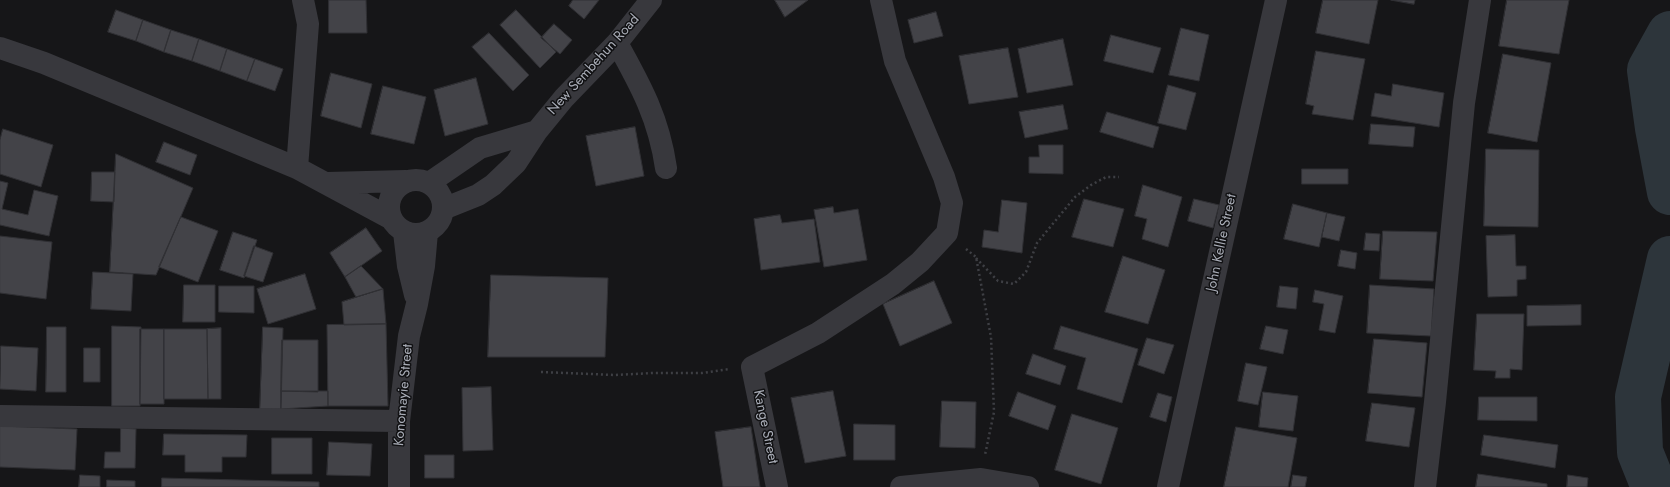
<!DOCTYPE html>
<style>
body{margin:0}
canvas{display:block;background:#161618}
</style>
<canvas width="1670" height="487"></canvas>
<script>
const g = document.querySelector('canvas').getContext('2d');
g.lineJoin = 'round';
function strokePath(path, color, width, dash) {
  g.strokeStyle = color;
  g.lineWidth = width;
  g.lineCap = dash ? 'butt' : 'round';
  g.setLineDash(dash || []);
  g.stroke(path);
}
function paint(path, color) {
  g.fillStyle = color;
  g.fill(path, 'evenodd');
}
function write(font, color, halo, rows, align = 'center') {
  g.font = font + ' Jost,sans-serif';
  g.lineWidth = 3;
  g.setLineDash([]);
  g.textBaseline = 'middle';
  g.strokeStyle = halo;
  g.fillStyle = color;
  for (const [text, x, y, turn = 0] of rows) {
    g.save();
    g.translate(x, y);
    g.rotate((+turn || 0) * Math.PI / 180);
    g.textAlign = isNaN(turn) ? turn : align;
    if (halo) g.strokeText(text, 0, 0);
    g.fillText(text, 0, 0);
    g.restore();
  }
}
const river = new Path2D(`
 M1670,34L1650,70L1658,128L1670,192
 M1654,487L1640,452L1638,397L1670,259`);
const building = new Path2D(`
 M329,0H366L367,33H329Z
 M573,0H599L584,19L569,6Z
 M775,0H808L785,17Z
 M1323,0H1378L1369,44L1316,33Z
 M1391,0H1415L1414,4Z
 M1507,0H1569L1559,54L1499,46Z
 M116,10L143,20L136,41L108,32Z
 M516,10L556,52L540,68L500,25Z
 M936,12L943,36L914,43L908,20Z
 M143,20L171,30L164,52L136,41Z
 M554,24L572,40L560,54L541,38Z
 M1181,28L1209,35L1199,81L1169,75Z
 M171,30L199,39L192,61L164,52Z
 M489,33L529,75L513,91L472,47Z
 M1111,35L1161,48L1153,73L1104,61Z
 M199,39L227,49L220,71L192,61Z
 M1063,39L1073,85L1027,93L1018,49Z
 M1008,48L1018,97L969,104L959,56Z
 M227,49L255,59L247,81L220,71Z
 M1316,51L1365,59L1353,120L1312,114L1314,106L1306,104Z
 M1503,54L1551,63L1537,142L1488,133Z
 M255,59L283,69L275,91L247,81Z
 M331,73L372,84L361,128L321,116Z
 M476,78L488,124L445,136L434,90Z
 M1393,84L1444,93L1439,127L1371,116L1375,93L1391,96Z
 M1168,85L1196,93L1186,130L1158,123Z
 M383,86L426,97L414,144L371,134Z
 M1063,105L1068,129L1025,138L1019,112Z
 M1107,112L1159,127L1153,148L1100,132Z
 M1371,124L1415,127L1413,147L1369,144Z
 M635,127L644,176L596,186L586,136Z
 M3,129L53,145L41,187L0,174V140Z
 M164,142L197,155L190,175L156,162Z
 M1039,145H1063V174L1029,173V157H1039Z
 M1486,149L1539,150L1538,227L1484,226Z
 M116,154L193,188L156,275L110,272Z
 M1302,169H1348V184H1302Z
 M92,172H115L114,202L91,201Z
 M0,181L8,183L2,209L28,215L34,190L58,196L49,236L0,225Z
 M1143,185L1182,197L1168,247L1142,239L1147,219L1135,216Z
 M1084,199L1124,209L1113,247L1072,237Z
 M1194,199L1219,205L1213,228L1188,221Z
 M1002,200L1027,203L1022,253L982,247L984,230L998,232Z
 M1293,204L1327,213L1319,247L1284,239Z
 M833,207L834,213L858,209L867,260L824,267L814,210Z
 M1327,213L1345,217L1339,241L1322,237Z
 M780,215L782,223L814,219L820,262L761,270L754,219Z
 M181,217L218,231L198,282L159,267Z
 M366,228L382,251L345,277L330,253Z
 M1383,231L1437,232L1433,281L1380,279Z
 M233,232L257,240L244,278L220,270Z
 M1366,233L1380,234L1379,251L1364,250Z
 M1515,235L1516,266H1526V279L1517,280V296L1488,297L1486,236Z
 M0,236L52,242L46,299L0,293Z
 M254,246L273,253L263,282L244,276Z
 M1341,250L1357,253L1355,269L1338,266Z
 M1123,256L1165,270L1148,324L1105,312Z
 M361,266L383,289L356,297L345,277Z
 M93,272L133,274L131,311L91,309Z
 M305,274L316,309L268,324L257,289Z
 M491,275L608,278L605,357H488Z
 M934,281L952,323L900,346L883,304Z
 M184,285H215V322H183Z
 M1370,285L1434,289L1431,336L1367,333Z
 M219,286H254V313L219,312Z
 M1280,286L1298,288L1296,309L1277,307Z
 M383,289L386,324L344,325L342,302Z
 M1315,290L1343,296L1335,333L1319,330L1324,304L1313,302Z
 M1581,305V325L1527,326V306Z
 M1477,314H1524L1522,370L1510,369V378H1495L1496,371L1474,370Z
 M386,324L388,406H328L327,325Z
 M112,326L141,327L140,406H112Z
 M1061,326L1138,349L1122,403L1077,389L1086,358L1054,349Z
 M1266,326L1288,330L1283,354L1260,349Z
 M47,327H66V392H46Z
 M263,327L283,328L281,409H260Z
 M221,328V399H208L207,329Z
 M140,329H164V404H140Z
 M164,329H207L208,399H164Z
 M1147,338L1174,345L1164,374L1138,365Z
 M1374,339L1427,343L1422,397L1368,393Z
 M282,340H318V392L281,391Z
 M1,346L38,348L36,391L0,389Z
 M84,348H100V382H84Z
 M1033,354L1066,366L1060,385L1026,374Z
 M1246,363L1267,367L1258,405L1238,401Z
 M491,387L493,450L463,451L462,388Z
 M281,391H328V406L281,409Z
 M833,391L846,456L805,463L791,398Z
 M1018,392L1056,406L1048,430L1009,416Z
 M1263,392L1298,396L1293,431L1259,427Z
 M1158,393L1172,397L1166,422L1150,417Z
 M1479,397H1537V421L1478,420Z
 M942,401L976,402L975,448L940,447Z
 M1372,403L1415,408L1409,447L1366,441Z
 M1072,414L1118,428L1101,484L1055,470Z
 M854,424L895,425V460H854Z
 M0,426L77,429L75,470L0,467Z
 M751,427L760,487H723L715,432Z
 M1236,427L1297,438L1288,487H1224Z
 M121,428L136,429L135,468H104L105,452H120Z
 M164,434L247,435L246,457H222V472H185V455H163Z
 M1484,435L1558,445L1555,468L1481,455Z
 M272,438H312V474H272Z
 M329,442L372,444L370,476L327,475Z
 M425,455H454V478H425Z
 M1478,474L1547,484V487H1476Z
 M80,475L100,476V487H79Z
 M1293,475L1307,477L1305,487H1291Z
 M1568,475L1588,478L1587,487H1567Z
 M162,478L319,482V487H162Z
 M107,480L135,481V487H107Z`);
const path = new Path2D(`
 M966,249L976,257L991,337L994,412L985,455
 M976,258L998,281L1014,284L1026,272L1037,243L1075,197L1091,185L1106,177H1119
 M541,372L615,375L653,373H702L730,369`);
const minor = new Path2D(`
 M617,43C641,86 659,119 666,168
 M0,48L44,63L297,168L390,218
 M297,168L308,24L303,0
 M389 207a27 27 0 1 1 54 0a27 27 0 1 1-54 0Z
 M328,183L406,181
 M429,183L480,148L537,131
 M443,209L478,195L493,185L516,163L537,131L564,98L617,43L651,0
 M404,232L408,266L415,295
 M0,416L399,421
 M399,487V421L409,336L417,304L424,266L427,232
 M777,487L752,367L818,333L893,284L920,262L947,233L952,203L944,177L895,61L881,0
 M901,487L981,479L1028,487
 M1168,487L1276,0
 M1425,487L1435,402L1464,103L1480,0`);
const streetNames = [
 ["New Sembehun Road",594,65,-48],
 ["John Kellie Street",1222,243,-78],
 ["Konomayie Street",404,395,-85],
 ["Kange Street",765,427,78]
];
strokePath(river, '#2d353b', 46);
paint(building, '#434348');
strokePath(building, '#303034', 1);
strokePath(path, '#3e3f44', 2.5, [2, 3]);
strokePath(minor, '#38383d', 22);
write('14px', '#a9adb7', '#111113', streetNames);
</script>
